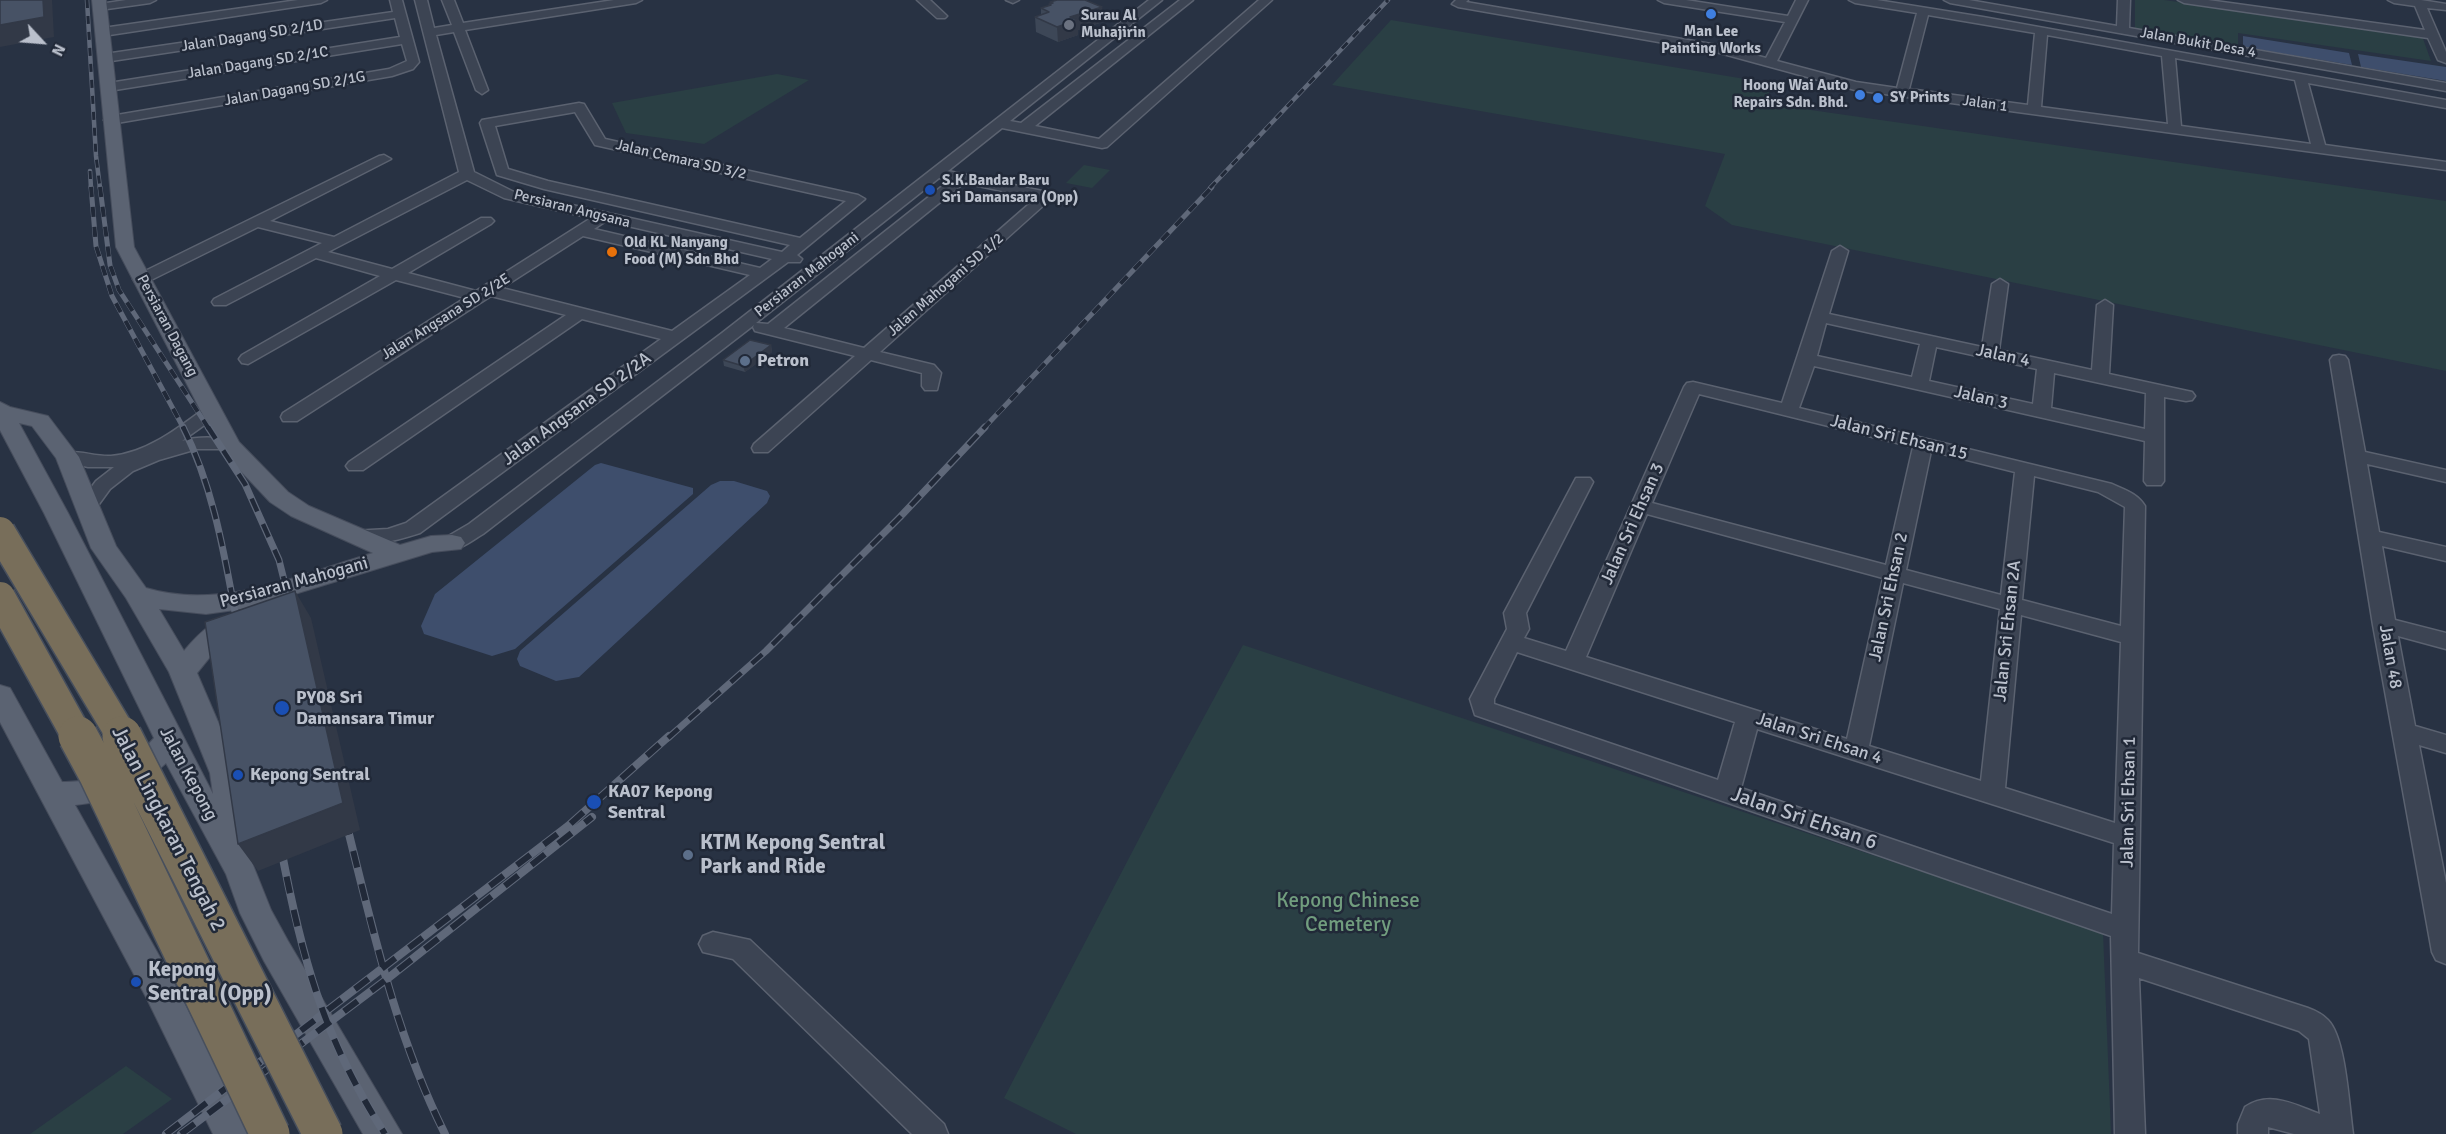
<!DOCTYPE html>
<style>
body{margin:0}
#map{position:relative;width:2446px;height:1134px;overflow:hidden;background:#283243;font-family:Signika,sans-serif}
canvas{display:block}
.north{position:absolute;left:12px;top:12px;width:60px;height:60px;-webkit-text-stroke:4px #212938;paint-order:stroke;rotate:116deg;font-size:16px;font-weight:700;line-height:24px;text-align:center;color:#bac0cc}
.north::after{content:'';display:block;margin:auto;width:21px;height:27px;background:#bac0cc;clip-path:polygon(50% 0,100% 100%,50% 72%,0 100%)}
</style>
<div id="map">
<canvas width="2446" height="1134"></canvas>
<div class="north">N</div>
</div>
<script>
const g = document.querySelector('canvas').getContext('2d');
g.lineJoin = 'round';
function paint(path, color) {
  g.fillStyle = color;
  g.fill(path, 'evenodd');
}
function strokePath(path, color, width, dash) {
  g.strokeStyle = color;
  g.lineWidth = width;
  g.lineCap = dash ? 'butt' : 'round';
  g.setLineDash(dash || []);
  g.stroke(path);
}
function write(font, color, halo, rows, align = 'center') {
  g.font = font + ' Signika,sans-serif';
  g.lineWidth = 5;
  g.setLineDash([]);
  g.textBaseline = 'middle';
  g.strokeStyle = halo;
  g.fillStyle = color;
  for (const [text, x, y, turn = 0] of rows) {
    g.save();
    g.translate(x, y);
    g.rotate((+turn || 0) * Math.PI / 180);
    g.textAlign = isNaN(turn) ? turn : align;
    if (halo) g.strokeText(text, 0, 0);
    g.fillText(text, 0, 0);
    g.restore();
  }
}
const green = new Path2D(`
 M2135,0H2164L2422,36L2431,61L2238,33V48L2135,30Z
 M1391,20L1775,84L1762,103L2446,201V371L1732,225L1705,206L1725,154L1332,85Z
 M777,74L809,80L704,144L626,133L612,103Z
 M1084,165L1110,170L1092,188L1066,183Z
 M1243,645L2103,932L2111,1134H1076L1004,1098L1166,787Z
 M126,1066L172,1099L123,1134H30Z`);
const water = new Path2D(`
 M2243,36L2349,53L2352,65L2243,47Z
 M2358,54L2446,67V81L2361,67Z
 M601,463L693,488V494L515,649L492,656L424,634L421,626L435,594L595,465Z
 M720,481H734L767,491L770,496L767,503L579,677L556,681L520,666L517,659L520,651L711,485Z`);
const minor = new Path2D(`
 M126,0H156L150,3L100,10L94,7L100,4Z
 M298,0H327L321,3L103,36L97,32L103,28Z
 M390,0H402L419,62L413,69L392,76L111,124L104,120L111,116L389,69L407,61L402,44L109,91L103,87L109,83L400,37L395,18L105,62L99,58L105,54L393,12Z
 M415,0H427L434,28L452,25L442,0H454L463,23L614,0H642L636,3L465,30L488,90L482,94L476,90L454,32L436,35L474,172L514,192L782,252L790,245L544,189L497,175L480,123L482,120L579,103L584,104L605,139L858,195L865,199L797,255L802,259L800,262H788L420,533C398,540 376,547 353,541L350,536L353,531L388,529L406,523L661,339L582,319L363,470H349L346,466L349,462L566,315L491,296L297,421H283L281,417L283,413L465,298L396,280L248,364L242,363L239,359L242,355L380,276L316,258L226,305H214L212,302L214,299L322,243L258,227L147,282H135L133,279L135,276L379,156L384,155L391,159L270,221L334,237L459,172ZM575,112L595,145L846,201L800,238L548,181L508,169L495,126ZM467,180L504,198L591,218L476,291L408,273L491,224L494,221L491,218H481L392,269L328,252ZM606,221L772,259L760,268L594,229ZM583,236L750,275L672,331L502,288Z
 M917,0H930L947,16L945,18H937Z
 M1006,0H1019L1013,3Z
 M1149,0H1162L1010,121L1021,123L1180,0H1193L1035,126L1099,139L1259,0H1272L1107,147L1102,148L1002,128L948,171L1047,192L1054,196L880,352L934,365L941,373L937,390H925L922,386V373L871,360L768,452H754L752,448L754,444L855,356L755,331L753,327L754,325L483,534C471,541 459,552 445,548L442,543L445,538L469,524L722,333ZM939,178L950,180L768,324L756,323ZM964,183L1036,198L864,348L784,328Z
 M1456,0H1468L1466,2L1717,45L1766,58L1785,22L1664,3L1658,0H1686L1788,16L1796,0H1808L1777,61L1856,82L1897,88L1917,13L1855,3L1849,0H1877L1983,17L2446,100V108L2308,83L2325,145L2446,162V170L1855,90L1716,52L1458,7L1452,4ZM1928,15L2035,33L2028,105L1909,89ZM2047,35L2162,56L2168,124L2041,107ZM2175,58L2295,80L2311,144L2181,126Z
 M1944,0H1969L2117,26L2118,0H2130L2129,28L2446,83V91L1950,3Z
 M2178,0H2208L2425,30L2415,6L2394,3L2388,0H2421L2446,4V10L2427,8L2446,52V63L2438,60L2428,38L2184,3Z
 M1840,246L1848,251L1829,314L1982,347L1992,284L2000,279L2008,284L1999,350L2092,370L2097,305L2105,300L2113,305L2109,374L2192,392L2195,396L2192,400L2186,401L2164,397V481L2161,485H2147L2144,481L2145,441L1814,366L1799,408L2112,484C2125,490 2137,493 2145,506L2138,953L2308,1008C2316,1011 2322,1014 2328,1020C2346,1038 2349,1107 2353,1134H2294L2268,1127V1134H2238V1124L2245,1107C2270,1090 2295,1105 2320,1114L2309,1039L2299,1031L2139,978L2145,1134H2115L2111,936L1475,715L1470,699L1507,629L1504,613L1576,478H1590L1593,482L1526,613L1529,629L1524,638L1566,651L1684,387L1687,383L1693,382L1782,403L1832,251ZM1826,323L1920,344L1912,377L1817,356ZM1936,347L2037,369L2033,404L1929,381ZM2054,373L2146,393L2145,429L2051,408ZM1699,394L1913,447L1886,565L1652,503ZM1931,451L2015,472L2001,595L1906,570ZM2034,476L2098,492L2125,507L2121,626L2022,600ZM1647,514L1883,578L1847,739L1586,657ZM1903,583L2000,609L1981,781L1869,746ZM2021,615L2121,642L2115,823L2005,788ZM1517,652L1735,722L1718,780L1494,704V699ZM1757,729L2114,843L2112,914L1741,788Z
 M2339,355L2345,356L2348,360L2365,452L2446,470V482L2367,464L2379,532L2446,547V561L2382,546L2395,620L2446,633V649L2398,636L2415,726L2446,735V753L2419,745L2446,883V964L2436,960L2432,952L2373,625L2330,360L2333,356Z
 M211,406L217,408L220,412L217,416L182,441C199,436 218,437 236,441L238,445L236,449H197L159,460L133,471L110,489L94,511L87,513L80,511L77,507L96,481L114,467H88L60,461L57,457L60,453C76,449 94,457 111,456C146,453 177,429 205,408Z
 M713,932L750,940L944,1124L948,1134H912L733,959L703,952L699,944L703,936Z`);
const major = new Path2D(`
 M92,0H106L134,247L239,442L288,492L309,506L400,545L431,536L452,535L461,537L465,543L461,549L432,552L249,608L206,614L159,609L184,651C198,634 221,610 245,617L249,623L245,629L218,647L197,673L240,773L254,854L251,860L271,910L288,941L402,1134H363L264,961L240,913L226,874L166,763C141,787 110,802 75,805L171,977L251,1134H213L147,999L0,722V685L10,688L62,782C99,783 131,766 154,738L44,513L0,430V402L10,407L48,416L79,457L116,546L146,588C222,611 301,574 373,553L291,516L270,502L221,450L116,247ZM19,423L32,426L56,458L91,548L126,598L169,672L210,773L213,794L68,513Z`);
const railFar3 = new Path2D(`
 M87,0L96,156L100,188
 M90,171L91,188
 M1210,188L1388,0`);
const railFar2 = new Path2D(`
 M91,187L96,246L112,296L184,429
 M100,187L110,265L119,290L209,429
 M983,429L1212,187`);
const railFar1 = new Path2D(`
 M183,427C215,491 225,559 238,628
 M208,427L245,484L279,560L291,608
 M668,738L766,651L900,517L985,427`);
const rail = new Path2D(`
 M345,818C372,926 395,1034 445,1134
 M280,843C301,955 322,1036 385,1134
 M166,1134L568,826L669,736
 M181,1134L387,979L592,817`);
const highwayBridgeFar1 = new Path2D(`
 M0,532L123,738
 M0,597L78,738`);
const highwayBridge = new Path2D(`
 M78,736L99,775L270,1134
 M122,736L323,1134`);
const wall = new Path2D(`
 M1050,2L1102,7L1103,22L1078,30V35L1058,42L1036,32L1035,17L1041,15V8L1049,6V4H1050Z
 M771,345L772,352L745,372L724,366L723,360Z`);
const shadedWall = new Path2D(`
 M43,0H52L54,37L0,47V25Z
 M1102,7L1103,22L1078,30V35L1058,42L1057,27L1070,17Z
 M771,345L772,352L745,372L743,366Z
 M295,591L311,618L360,830L258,871L238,844Z`);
const building = new Path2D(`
 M0,0H43L44,17L0,25Z
 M1057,0H1085L1102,7L1070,17L1077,20L1057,27L1035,17L1049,12L1041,8L1051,5L1049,4L1053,3L1050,2Z
 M750,340L771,345L743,366L723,360Z
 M295,591L343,803L238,844L205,622Z`);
const markers = [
 [1711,14,6,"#3f7fe0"],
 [1069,25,6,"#6b7280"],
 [1860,95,6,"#3f7fe0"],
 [1878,98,6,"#3f7fe0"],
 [930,190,6,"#1a4fb4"],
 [612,252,6,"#e8710a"],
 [745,361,6,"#5c6f8a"],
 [282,708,8,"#1a4fb4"],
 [238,775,6,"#1a4fb4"],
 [594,802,8,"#1a4fb4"],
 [688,855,6,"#5c6f8a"],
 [136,982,6,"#1a4fb4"]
];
const farPoinames = [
 ["Surau Al",1081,16],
 ["Muhajirin",1081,33],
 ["Man Lee",1711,32,"center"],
 ["Painting Works",1711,49,"center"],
 ["Hoong Wai Auto",1848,86,"right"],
 ["Repairs Sdn. Bhd.",1848,103,"right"],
 ["SY Prints",1890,98],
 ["S.K.Bandar Baru",942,181],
 ["Sri Damansara (Opp)",942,198],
 ["Old KL Nanyang",624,243],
 ["Food (M) Sdn Bhd",624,260]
];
const farStreetnames = [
 ["Jalan Dagang SD 2/1D",252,36,-9],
 ["Jalan Bukit Desa 4",2198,43,10],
 ["Jalan Dagang SD 2/1C",258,63,-9],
 ["Jalan Dagang SD 2/1G",295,89,-10],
 ["Jalan 1",1985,104,8],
 ["Jalan Cemara SD 3/2",681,160,13],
 ["Persiaran Angsana",572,209,14],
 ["Persiaran Mahogani",807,275,-38],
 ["Jalan Mahogani SD 1/2",946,285,-41],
 ["Jalan Angsana SD 2/2E",446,317,-32],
 ["Persiaran Dagang",167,326,62]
];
const streetNames = [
 ["Jalan 4",2003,356,12],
 ["Jalan 3",1981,398,13],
 ["Jalan Angsana SD 2/2A",577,409,-36],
 ["Jalan Sri Ehsan 15",1899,438,14],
 ["Jalan Sri Ehsan 3",1633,524,-66],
 ["Persiaran Mahogani",294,583,-15],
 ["Jalan Sri Ehsan 2",1889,597,-78],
 ["Jalan Sri Ehsan 2A",2008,631,-84],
 ["Jalan 48",2390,657,80],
 ["Jalan Sri Ehsan 4",1819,739,18],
 ["Jalan Kepong",188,774,62],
 ["Jalan Sri Ehsan 1",2129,802,-89]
];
const poiNames = [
 ["Petron",757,361],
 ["PY08 Sri",296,698],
 ["Damansara Timur",296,719],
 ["Kepong Sentral",250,775],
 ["KA07 Kepong",608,792],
 ["Sentral",608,813]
];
const nearStreetnames = [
 ["Jalan Sri Ehsan 6",1804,819,19],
 ["Jalan Lingkaran Tengah 2",168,829,63]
];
const nearPoinames = [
 ["KTM Kepong Sentral",700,843],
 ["Park and Ride",700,867],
 ["Kepong",148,970],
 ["Sentral (Opp)",148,994]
];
const nearParknames = [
 ["Kepong Chinese",1348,901],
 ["Cemetery",1348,925]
];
paint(green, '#2a3f44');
paint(water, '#3e4e6c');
strokePath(minor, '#5b6270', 3);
strokePath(major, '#464d5c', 2);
paint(minor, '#3c4453');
paint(major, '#5b6372');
strokePath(railFar3, '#5f6879', 4.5);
strokePath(railFar2, '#5f6879', 5);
strokePath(railFar1, '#5f6879', 7);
strokePath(rail, '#5f6879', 8);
strokePath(railFar3, '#212938', 3, [8]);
strokePath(railFar2, '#212938', 4, [10]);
strokePath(railFar1, '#212938', 4.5, [14]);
strokePath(rail, '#212938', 6, [17]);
strokePath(highwayBridgeFar1, '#474f5d', 33, []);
strokePath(highwayBridge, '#474f5d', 42, []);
strokePath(highwayBridgeFar1, '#786e5a', 30);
strokePath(highwayBridge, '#786e5a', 39);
paint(wall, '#3d4757');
paint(shadedWall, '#323947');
paint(building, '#475265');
strokePath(building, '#323947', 1.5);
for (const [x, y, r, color] of markers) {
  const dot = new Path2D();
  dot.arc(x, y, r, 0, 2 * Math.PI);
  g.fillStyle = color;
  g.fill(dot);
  strokePath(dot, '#212938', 2);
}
write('bold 15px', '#bac0cc', '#212938', farPoinames, 'left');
write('15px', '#bac0cc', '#212938', farStreetnames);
write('18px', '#bac0cc', '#212938', streetNames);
write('bold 18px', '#bac0cc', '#212938', poiNames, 'left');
write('21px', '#bac0cc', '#212938', nearStreetnames);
write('bold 21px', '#bac0cc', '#212938', nearPoinames, 'left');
write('21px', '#719d7e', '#212938', nearParknames);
</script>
